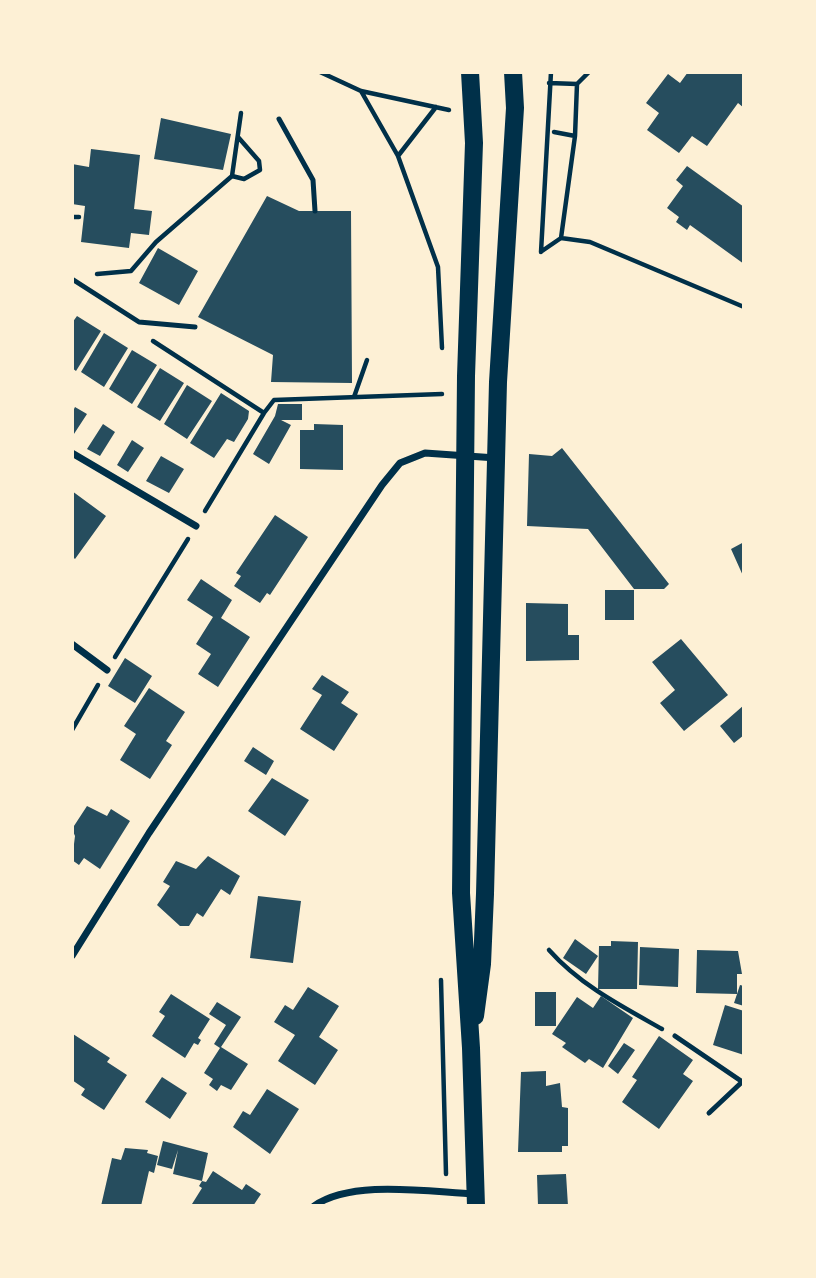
<!DOCTYPE html>
<style>
body{margin:0}
#map{position:relative;width:816px;height:1278px;overflow:hidden;background:#fdf0d5;font-family:"Source Serif 4",serif}
canvas{display:block}
.frame{position:absolute;inset:0;border:74px solid #fdf0d5;pointer-events:none}
</style>
<div id="map">
<canvas width="816" height="1278"></canvas>
<div class="frame"></div>
</div>
<script>
const g = document.querySelector('canvas').getContext('2d');
g.lineJoin = 'round';
function paint(path, color) {
  g.fillStyle = color;
  g.fill(path, 'evenodd');
}
function strokePath(path, color, width, dash) {
  g.strokeStyle = color;
  g.lineWidth = width;
  g.lineCap = dash ? 'butt' : 'round';
  g.setLineDash(dash || []);
  g.stroke(path);
}
const building = new Path2D(`
 M688,72H744V108L738,103L707,146L692,136L679,153L647,130L659,113L646,103L668,74L680,83Z
 M161,118L231,134L223,170L154,159Z
 M91,149L140,155L134,209L152,211L149,235L131,233L129,248L81,242L85,206L72,204V164L89,167Z
 M687,166L744,207V264L690,225L687,230L676,222L679,217L667,208L683,186L676,180Z
 M267,196L299,211H351L352,383L271,382L273,355L198,317Z
 M158,248L198,271L179,305L139,283Z
 M77,316L101,331L76,371L72,368V323Z
 M104,333L128,348L104,387L81,372Z
 M132,350L157,365L132,404L109,389Z
 M160,368L184,383L160,421L137,407Z
 M187,385L212,401L187,439L164,424Z
 M221,393L249,411L248,419L234,442L227,439L214,458L190,443Z
 M278,404H302V420H281L291,425L269,464L253,454L275,416Z
 M75,407L87,414L72,437V413Z
 M103,424L115,432L100,456L87,449Z
 M314,424L343,425V470L300,469V430H314Z
 M132,440L144,448L128,472L117,465Z
 M562,448L669,584L664,589H634L588,529L527,526L529,454L552,456Z
 M161,456L184,469L169,493L146,481Z
 M72,491L106,516L75,559L72,556Z
 M275,515L308,537L270,595L267,593L260,603L234,586L241,576L236,573Z
 M744,542V578L731,549Z
 M201,579L232,600L221,618L250,637L218,687L198,674L211,654L196,644L213,617L187,600Z
 M605,590H634V620H605Z
 M526,603L568,604V635H579V660L526,661Z
 M681,639L728,695L684,731L660,703L675,690L652,662Z
 M125,658L152,676L135,703L108,686Z
 M322,675L349,692L341,703L358,714L334,751L300,729L322,695L312,689Z
 M149,688L185,712L166,741L172,745L150,779L120,760L136,734L124,726Z
 M744,705V735L734,743L720,726Z
 M253,747L274,761L266,775L244,761Z
 M272,778L309,800L285,836L248,811Z
 M87,806L107,816L111,809L130,821L100,869L84,858L79,865L72,860L75,836L72,829Z
 M208,856L240,876L230,895L221,889L203,917L197,913L189,926H180L157,905L170,886L163,882L176,861L196,869Z
 M258,896L301,901L293,963L250,958Z
 M575,939L598,956L586,974L563,958Z
 M611,941L638,942L637,989H598L599,946H611Z
 M640,947L679,949L678,987L639,985Z
 M697,950L738,951L742,974H737V994L696,993Z
 M740,985L744,986V1006L734,1003Z
 M308,987L339,1006L319,1037L338,1050L315,1085L278,1061L295,1035L274,1022L285,1005L293,1010Z
 M535,992H556V1026H535Z
 M171,994L210,1019L198,1038L201,1040L198,1045L194,1043L185,1058L152,1036L165,1016L159,1012Z
 M601,996L633,1018L603,1068L589,1059L585,1063L562,1047L566,1043L552,1034L577,997L593,1008Z
 M217,1002L241,1017L221,1047L248,1064L231,1090L221,1085L217,1091L209,1085L213,1079L204,1073L220,1048L214,1044L226,1025L209,1014Z
 M725,1005L744,1011V1055L713,1045Z
 M73,1034L110,1058L107,1062L127,1075L104,1110L81,1095L85,1089L72,1080Z
 M659,1036L693,1060L683,1074L693,1081L659,1129L622,1102L637,1080L632,1077Z
 M624,1043L635,1050L618,1074L608,1066Z
 M546,1071V1086L560,1083L562,1107L568,1108V1146H562V1152H518L521,1072Z
 M162,1077L187,1093L170,1119L145,1102Z
 M267,1089L299,1109L270,1154L233,1127L243,1111L250,1115Z
 M163,1141L208,1153L202,1181L206,1182L213,1171L242,1190L246,1184L261,1194L253,1206H194L192,1204L202,1188L199,1186L202,1181L173,1174L178,1150L172,1169L157,1165Z
 M125,1148L148,1150L147,1153L158,1156L154,1173L149,1171L141,1206H101L112,1158L121,1160Z
 M566,1174L568,1206H538L537,1175Z`);
const path = new Path2D(`
 M320,72L361,91L449,110
 M549,83L577,84
 M361,91L398,156L438,267L442,348
 M575,136L577,84L589,72
 M398,156L436,107
 M232,176L244,179L260,170L259,161L238,137
 M72,217H79
 M561,238L590,242L744,307
 M542,251L561,238L575,136L554,132
 M541,252L551,72
 M97,274L131,271L156,242L232,176L241,113
 M153,341L264,413L205,511
 M354,397L367,360
 M264,413L274,400L442,394
 M115,657L188,539
 M72,730L98,685
 M549,950C580,985 621,1006 662,1029
 M441,980L446,1174`);
const service = new Path2D(`
 M279,119L313,180L315,211
 M72,279L139,322L195,327
 M675,1036L744,1083
 M709,1113L742,1082`);
const minor = new Path2D(`
 M72,453L196,526
 M72,644L107,670
 M72,956L149,833L382,485L400,463L425,453L496,458
 M314,1206C352,1179 429,1192 475,1194`);
const primary = new Path2D(`
 M470,72L474,143L466,376L461,893L471,1048L476,1206
 M475,1016L482,964L485,894L498,382L515,108L513,72`);
paint(building, '#264d5e');
strokePath(path, '#003049', 4.5);
strokePath(service, '#003049', 5);
strokePath(minor, '#003049', 7);
strokePath(primary, '#003049', 18);
</script>
